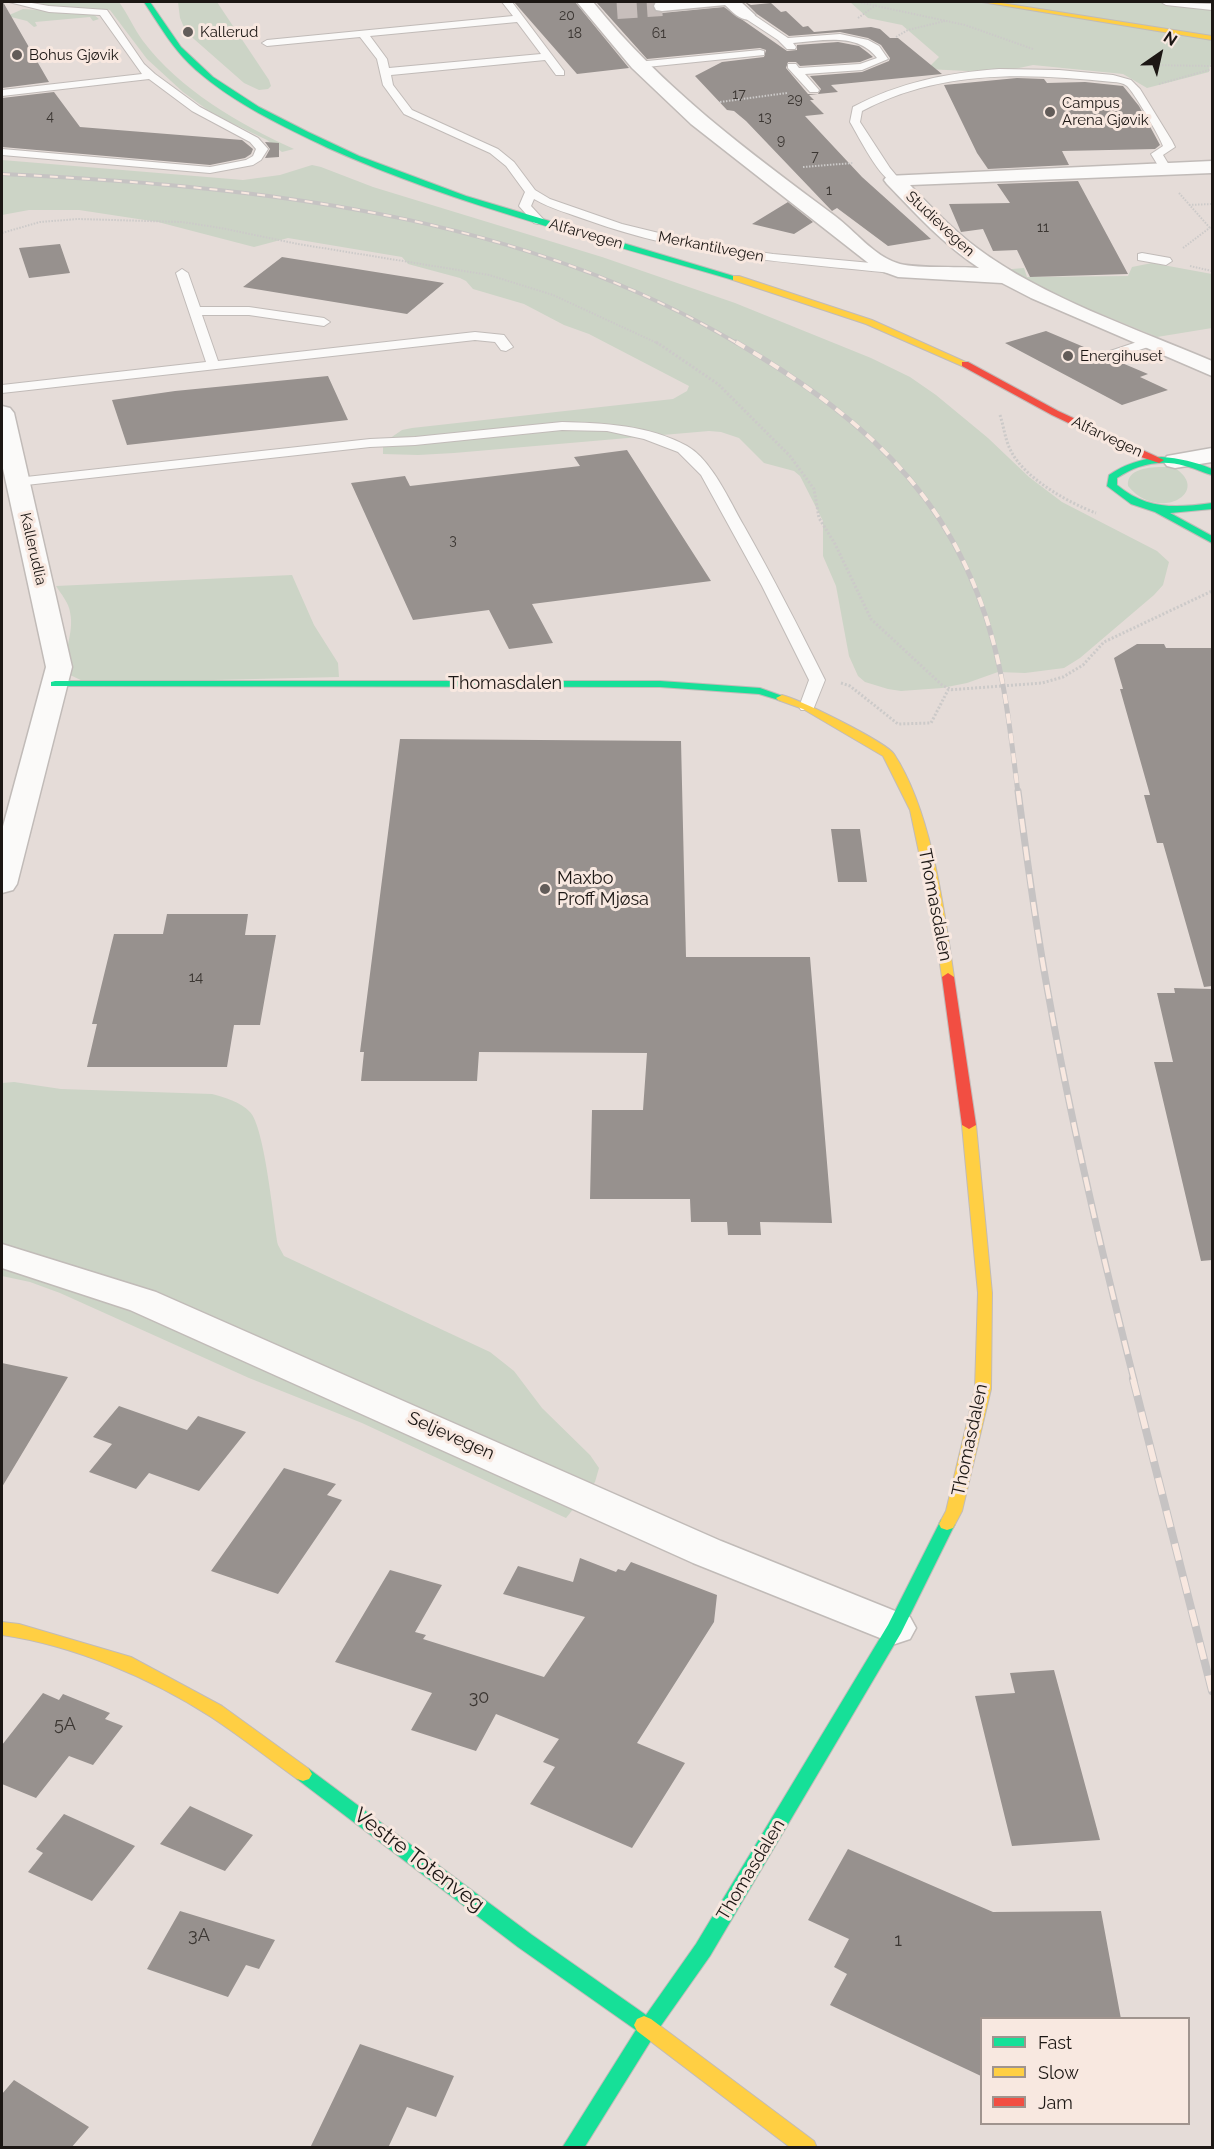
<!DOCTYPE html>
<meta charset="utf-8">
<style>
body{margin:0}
#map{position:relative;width:1214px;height:2149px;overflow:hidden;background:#e5dcd8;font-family:Raleway,sans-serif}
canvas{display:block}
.frame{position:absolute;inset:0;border:3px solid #1c1714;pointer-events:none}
.legend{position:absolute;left:980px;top:2017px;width:210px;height:108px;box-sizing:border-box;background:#f8e8e0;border:2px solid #a0948e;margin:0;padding:8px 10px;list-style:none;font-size:18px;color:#1c1714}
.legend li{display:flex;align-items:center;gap:12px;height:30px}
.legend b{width:30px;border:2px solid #a0948e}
.north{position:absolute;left:1130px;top:24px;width:60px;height:60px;-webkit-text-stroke:4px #f8e8e0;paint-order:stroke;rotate:34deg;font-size:16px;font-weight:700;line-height:24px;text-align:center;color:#1c1714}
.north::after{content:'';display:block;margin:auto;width:21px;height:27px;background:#1c1714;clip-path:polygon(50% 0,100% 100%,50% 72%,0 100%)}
</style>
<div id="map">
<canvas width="1214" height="2149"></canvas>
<div class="frame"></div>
<ul class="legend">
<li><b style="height:8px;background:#16e098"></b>Fast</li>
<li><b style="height:8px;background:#ffcf43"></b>Slow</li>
<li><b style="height:8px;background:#f24e42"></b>Jam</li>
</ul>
<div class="north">N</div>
</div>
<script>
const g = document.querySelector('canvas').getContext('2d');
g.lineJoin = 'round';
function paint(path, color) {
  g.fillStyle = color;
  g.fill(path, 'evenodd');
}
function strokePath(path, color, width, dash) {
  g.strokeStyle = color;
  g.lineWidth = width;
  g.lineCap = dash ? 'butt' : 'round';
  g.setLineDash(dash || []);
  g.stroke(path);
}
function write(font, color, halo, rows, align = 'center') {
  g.font = font + ' Raleway,sans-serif';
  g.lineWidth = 6;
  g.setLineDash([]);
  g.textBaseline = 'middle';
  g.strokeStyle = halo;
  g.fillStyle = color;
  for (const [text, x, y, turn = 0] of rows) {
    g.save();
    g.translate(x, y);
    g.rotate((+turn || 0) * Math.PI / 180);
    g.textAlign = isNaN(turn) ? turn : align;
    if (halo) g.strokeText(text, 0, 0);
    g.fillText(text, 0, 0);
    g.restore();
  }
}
const green = new Path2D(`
 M33,2H119C128,14 134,29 143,41C180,90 239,124 294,149L282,152L267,140L213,114L183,92L147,59L110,10L50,6Z
 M178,2H217L269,80L271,86L268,89L259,90L244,83L186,32L180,18Z
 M850,2H1212V64L1210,65L1209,72L1147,88L1123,74L1033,65L1005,71L987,72L927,69L939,57L902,25L868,18Z
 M23,9L93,14L99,19L93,21L90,17L35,22L37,26L34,27L27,21L7,16Z
 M2,160L243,180L280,175L312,165L321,167L373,187L602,257L735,303L871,358L910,377L936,395L988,438L1029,477L1062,502L1157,551L1169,562L1163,585L1154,595L1080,658L1064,668L1025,673L998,672L967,683L942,688L901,691L888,689L865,682L858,676L849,656L836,586L823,556V521L800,476L794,471L764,463L739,438L721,432L709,431L454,453L418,455L383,454V443L402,430L412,428L673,399L687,391L689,386L589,334L564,325L524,304L473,289L466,281L460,278L408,264L402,257L288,238L254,247L158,222L79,210H29L2,215Z
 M1152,263L1212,274V328L1157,337L1008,276L1012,269L1024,268L1027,277L1128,276L1132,267Z
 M1173,467C1214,491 1159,524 1128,486C1126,465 1159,467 1173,467Z
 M292,575L314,625L338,663L339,677L87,683L68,674C61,652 75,635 70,612C69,603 61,594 56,586Z
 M14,1082L61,1089L212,1094C224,1097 241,1102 250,1112C265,1128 273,1219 278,1245L284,1256L490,1352L514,1371L542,1408L590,1455L599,1468L595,1482L566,1518L362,1423L249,1378L60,1293L30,1282L2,1276V1083Z`);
const building = new Path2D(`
 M2,2H3L49,82L2,88Z
 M514,2H575L629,68L577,74Z
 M596,2H654L652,7L654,11L662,13L724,7L787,51L797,50V45L838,42L859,46L867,52L873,57L860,62L800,66L796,62H788L786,68L808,94H818L809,95L814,100H810L824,114L805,116L862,177L931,239L888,246L837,208L832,211L746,121L734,111L727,110L695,76L722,62L764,57L766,50L760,48L647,59Z
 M745,2L751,5L771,3L781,12L786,11L803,27L808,26L814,32L871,27L880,29L890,38H898L942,74L831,85L838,92L818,94L821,89L810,76L862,72L889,61L890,58L881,45L868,38L840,32L789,36L757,14Z
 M1017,78L1044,79L1047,83L1085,82L1123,86L1139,106L1160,145L1155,149L1062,151L1069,165L988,169L977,153L944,85Z
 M54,92L80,127L242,140L253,149L251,154L245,158L210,165L2,147V98Z
 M265,142L279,143V157L265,158L270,149Z
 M1078,181L1128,274L1030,277L1017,250L993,251L983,229L961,232L949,204L1010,203L997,184Z
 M788,202L813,222L794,234L752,224Z
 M60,244L70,273L29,278L19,248Z
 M282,257L444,283L407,314L243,287Z
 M1046,331L1148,374L1140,377L1168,390L1122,405L1005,343Z
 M328,376L348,420L127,445L112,400L175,391Z
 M627,450L711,581L532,604L553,643L509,649L489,610L413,620L351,483L405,476L410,486L580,466L574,457Z
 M1137,644H1164L1166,648H1212V986L1204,987L1163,843H1157L1144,795H1150L1120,689H1123L1114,658Z
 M400,739L681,741L686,957H810L832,1223L760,1222L761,1235H728L727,1222H691L690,1199H590L592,1110H643L647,1053L479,1052L477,1081H361L364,1052H360Z
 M831,829H860L867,882H838Z
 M167,914H248L245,935H276L260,1025H234L227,1067H87L97,1024H92L114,934H163Z
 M1174,988L1212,989V1260L1201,1261L1154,1062H1173L1157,993H1175Z
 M2,1363L68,1377L2,1487Z
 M119,1406L187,1430L198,1416L246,1432L199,1491L149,1473L136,1489L89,1472L112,1444L93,1437Z
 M284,1468L336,1484L327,1495L342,1500L278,1594L211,1571Z
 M580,1558L616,1572L618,1569L625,1571L631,1562L717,1595L714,1622L637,1743L685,1763L632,1848L530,1804L555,1767L543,1762L559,1739L496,1714L476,1751L411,1730L432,1693L335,1662L390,1570L442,1585L415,1632L426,1635L423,1639L544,1677L585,1617L503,1594L518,1566L573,1582Z
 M1054,1670L1100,1840L1012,1846L975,1696L1015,1693L1010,1673Z
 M43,1693L59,1700L63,1694L110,1713L105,1719L123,1726L93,1765L69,1756L36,1798L2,1784V1745Z
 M190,1806L253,1835L225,1871L160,1844Z
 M64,1814L135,1846L92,1901L28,1872L43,1853L36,1849Z
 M848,1849L993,1912L1101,1911L1121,2019H981V2076L830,2005L847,1974L834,1967L849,1939L808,1920Z
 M180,1911L275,1940L259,1969L246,1965L228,1997L147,1969Z
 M360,2044L454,2076L436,2117L407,2107L388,2148H310Z
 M14,2080L89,2127L71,2148H2V2094Z`);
const streetTunnel = new Path2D(`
 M617,9L662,6`);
const pathFar1 = new Path2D(`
 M858,2L965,25L1033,49
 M858,18L876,5
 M896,37L908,30L945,21
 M1144,65L1212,66
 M1159,84L1212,69
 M720,102L787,93
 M803,167L853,163
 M1179,193L1210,228
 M1189,205L1212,204
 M2,233L40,222L78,219L182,222L221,228L298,244L489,275L553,295L659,344
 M1183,248L1212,226
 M1190,266L1212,271`);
const path = new Path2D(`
 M656,342L718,384L790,456L814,489L819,518L835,544L871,619L942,685L952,690
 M1000,415C1004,427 1005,440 1011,451C1024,478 1069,503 1096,513
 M841,683L850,686L898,724L931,723L948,690L1042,683L1063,677L1083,665L1104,642L1212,591`);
const lane = new Path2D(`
 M9,2H26L49,6L107,10L144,64L155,74L200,107L258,138L268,149L261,160L253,165L210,173L2,155V149L210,167L246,160L253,156L256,149L250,142L192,111L149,79L2,96V90L142,74L100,15L49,12Z
 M502,2H512L564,71V75H556L545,60L391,75L393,85L412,110L498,149L514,162L535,190L550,199L622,224L704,244L773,254L893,265L899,269L893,273C791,263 687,256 590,221C571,214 551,209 534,199L531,206L544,220L538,224L534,223L519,206L525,192L506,166L490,153L404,114L383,85L377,59L360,37L267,46L262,43L267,40L513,16ZM517,22L541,54L389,68L387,59L370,36Z
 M1161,2L1212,4V10L1166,5Z
 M743,13H751L788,38L840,34L868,40L879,46L888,59L862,70L805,74L819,90L818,92H810L788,68V64H796L799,68L860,64L877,58C857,32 822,41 793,43L796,47L795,49H787L778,40L743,17Z
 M760,50L764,51V55L637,68L632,65L637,62Z
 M999,69L1059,70L1113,75L1131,80L1140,89L1172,141L1175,147L1163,155L1172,170L1166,173L1162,172L1151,154L1163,146C1160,137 1133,91 1127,86C1123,83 1118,82 1113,82C1027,73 941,69 862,111L860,122L890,168L900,180L894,183C879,178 859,137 850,122L853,107C900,82 947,73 999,69Z
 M1142,253L1170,258L1172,261L1166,265L1138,260V254Z
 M182,269L188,273L200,307H249L324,318L330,322L324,326L249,315H202L218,361L475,332L504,335L513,347L506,351L501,350L495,342L475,340L2,393V385L206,362L176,273Z
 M1149,338L1155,342L1154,345L1115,358L1108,354L1110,351Z
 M562,422C603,423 649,425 687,446C712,460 730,502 744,526C773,577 799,628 825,680L813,710H801L799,707L809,680L762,586L701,475L678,452L644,439L607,431L562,430L415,445L370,447L17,486L10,482L17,478L370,439L415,437Z`);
const street = new Path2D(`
 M577,2H593C662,88 748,151 835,216C855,231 873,255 897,263C911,269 959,266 979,268C944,245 916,214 887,184L884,180L887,176L1212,161V173L910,185C931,207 953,230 977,248C1042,297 1137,329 1212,361V376L1031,298L1002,283L898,277L876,269L691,124L632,68Z
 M656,2H741L755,15L753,19C741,22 734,13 725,5L662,11L656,10L654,6Z
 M2,406L10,408L14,413L72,667L17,884L13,890L2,893V830L46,667L2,464Z
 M1212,448V462L1175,468L1167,466L1163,461L1167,456Z
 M2,1244L156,1292L721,1541L910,1617L916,1628L910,1639L895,1644L693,1563L130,1310L2,1268Z`);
const fast = new Path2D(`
 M144,2H150L181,47L213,77L259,107L308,132L359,156L466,196L740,278L733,280C597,240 458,206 328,148C282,126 235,104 196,70C174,51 160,26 144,2Z
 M1161,457C1179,458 1196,462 1212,469V475C1203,473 1195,468 1185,466C1161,459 1138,464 1117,478V485C1147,510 1176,508 1212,503V509L1170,513L1212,536V543L1155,512L1131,504L1107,486L1109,475C1125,464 1141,459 1161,457Z
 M55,681H660L760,688L788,698L782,701L759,694L660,687L51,686V682Z
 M947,1518L953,1520L955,1524L901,1633L710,1956L655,2034L584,2148H562L636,2030L518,1947L297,1779L294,1774L297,1769L303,1767L309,1769L532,1935L646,2015L696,1944L888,1625L941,1520Z`);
const slow = new Path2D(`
 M982,2H995L1212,36V40Z
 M733,276H739L872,320L970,364L962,366L866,324L733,280Z
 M782,695C799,699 886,742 894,754C932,812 944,909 954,977L953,980H943L942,977L934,923L910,810L883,756L803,709L778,700L776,698Z
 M969,1121L976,1125L992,1293L991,1389L962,1511L953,1528L947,1530L941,1528L939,1524L946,1511L975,1389L978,1293L962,1125Z
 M2,1622L19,1624L131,1657L222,1706L309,1769L312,1774L309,1779L303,1781L297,1779C268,1758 240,1736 211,1717C151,1678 72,1645 2,1635Z
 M644,2016L651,2019L814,2141L817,2148H791L637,2031L634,2025L637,2019Z`);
const jam = new Path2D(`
 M962,362H968L1058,411L1164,460L1159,463L1135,455L1052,415L962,366Z
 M948,973L954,977L976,1125L969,1129L962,1125L942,977Z`);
const railFar3 = new Path2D(`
 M2,174C253,186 518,213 738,344`);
const railFar2 = new Path2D(`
 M736,342C875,424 968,510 1001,675C1009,714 1013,754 1018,793`);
const railFar1 = new Path2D(`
 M1018,791C1027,860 1036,929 1049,998C1072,1126 1102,1254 1134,1380`);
const rail = new Path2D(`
 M1133,1379L1212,1691`);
const markers = [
 [188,32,6,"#625c59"],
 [17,55,6,"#625c59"],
 [1050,112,6,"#625c59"],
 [1068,356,6,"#625c59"],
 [545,889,6,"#625c59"]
];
const farNumbernames = [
 ["20",567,16],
 ["18",575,34],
 ["61",659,34],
 ["17",739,95],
 ["29",795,100],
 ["4",50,117],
 ["13",765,118],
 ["9",781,141],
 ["7",815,157],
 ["1",829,191],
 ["11",1043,228],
 ["3",453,541]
];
const farPoinames = [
 ["Kallerud",200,32],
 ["Bohus Gjøvik",29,55],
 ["Campus",1062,103],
 ["Arena Gjøvik",1062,120],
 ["Energihuset",1080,356]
];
const farStreetnames = [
 ["Studievegen",940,224,43],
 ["Alfarvegen",586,234,16],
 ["Merkantilvegen",711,247,11],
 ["Alfarvegen",1107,437,25],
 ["Kallerudlia",33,549,77]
];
const numberNames = [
 ["14",196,977]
];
const streetNames = [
 ["Thomasdalen",505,684],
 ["Thomasdalen",935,905,79],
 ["Seljevegen",451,1436,24],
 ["Thomasdalen",970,1440,-78],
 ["Thomasdalen",751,1870,-59]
];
const poiNames = [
 ["Maxbo",557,879],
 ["Proff Mjøsa",557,900]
];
const nearNumbernames = [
 ["30",479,1698],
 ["5A",65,1725],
 ["3A",199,1936],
 ["1",898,1941]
];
const nearStreetnames = [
 ["Vestre Totenveg",419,1860,37]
];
paint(green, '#ccd4c6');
paint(building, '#97918e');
strokePath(streetTunnel, '#c7bebb', 20, [20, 10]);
strokePath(lane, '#c1bbb8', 2);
strokePath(street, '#c1bbb8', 3);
strokePath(fast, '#c1bbb8', 2);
strokePath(slow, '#c1bbb8', 2);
strokePath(jam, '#c1bbb8', 2);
strokePath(pathFar1, '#cccac9', 2, [1.5, 1.5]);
strokePath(path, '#cccac9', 3, [2, 2]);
paint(lane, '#fbfaf9');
paint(street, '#fbfaf9');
paint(fast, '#16e098');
paint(slow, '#ffcf43');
paint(jam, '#f24e42');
strokePath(railFar3, '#c6c3c3', 4);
strokePath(railFar2, '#c6c3c3', 5);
strokePath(railFar1, '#c6c3c3', 7);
strokePath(rail, '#c6c3c3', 8);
strokePath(railFar3, '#f8e8e0', 2, [8]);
strokePath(railFar2, '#f8e8e0', 4, [10]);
strokePath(railFar1, '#f8e8e0', 4.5, [14]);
strokePath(rail, '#f8e8e0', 6, [17]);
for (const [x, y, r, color] of markers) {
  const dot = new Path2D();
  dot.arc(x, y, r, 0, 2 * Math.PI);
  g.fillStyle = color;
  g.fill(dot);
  strokePath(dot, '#f8e8e0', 2);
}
write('14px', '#3b3632', null, farNumbernames);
write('15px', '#1c1714', '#f8e8e0', farPoinames, 'left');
write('15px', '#1c1714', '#f8e8e0', farStreetnames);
write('15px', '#3b3632', null, numberNames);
write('18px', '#1c1714', '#f8e8e0', streetNames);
write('18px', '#1c1714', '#f8e8e0', poiNames, 'left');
write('18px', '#3b3632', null, nearNumbernames);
write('21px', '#1c1714', '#f8e8e0', nearStreetnames);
</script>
